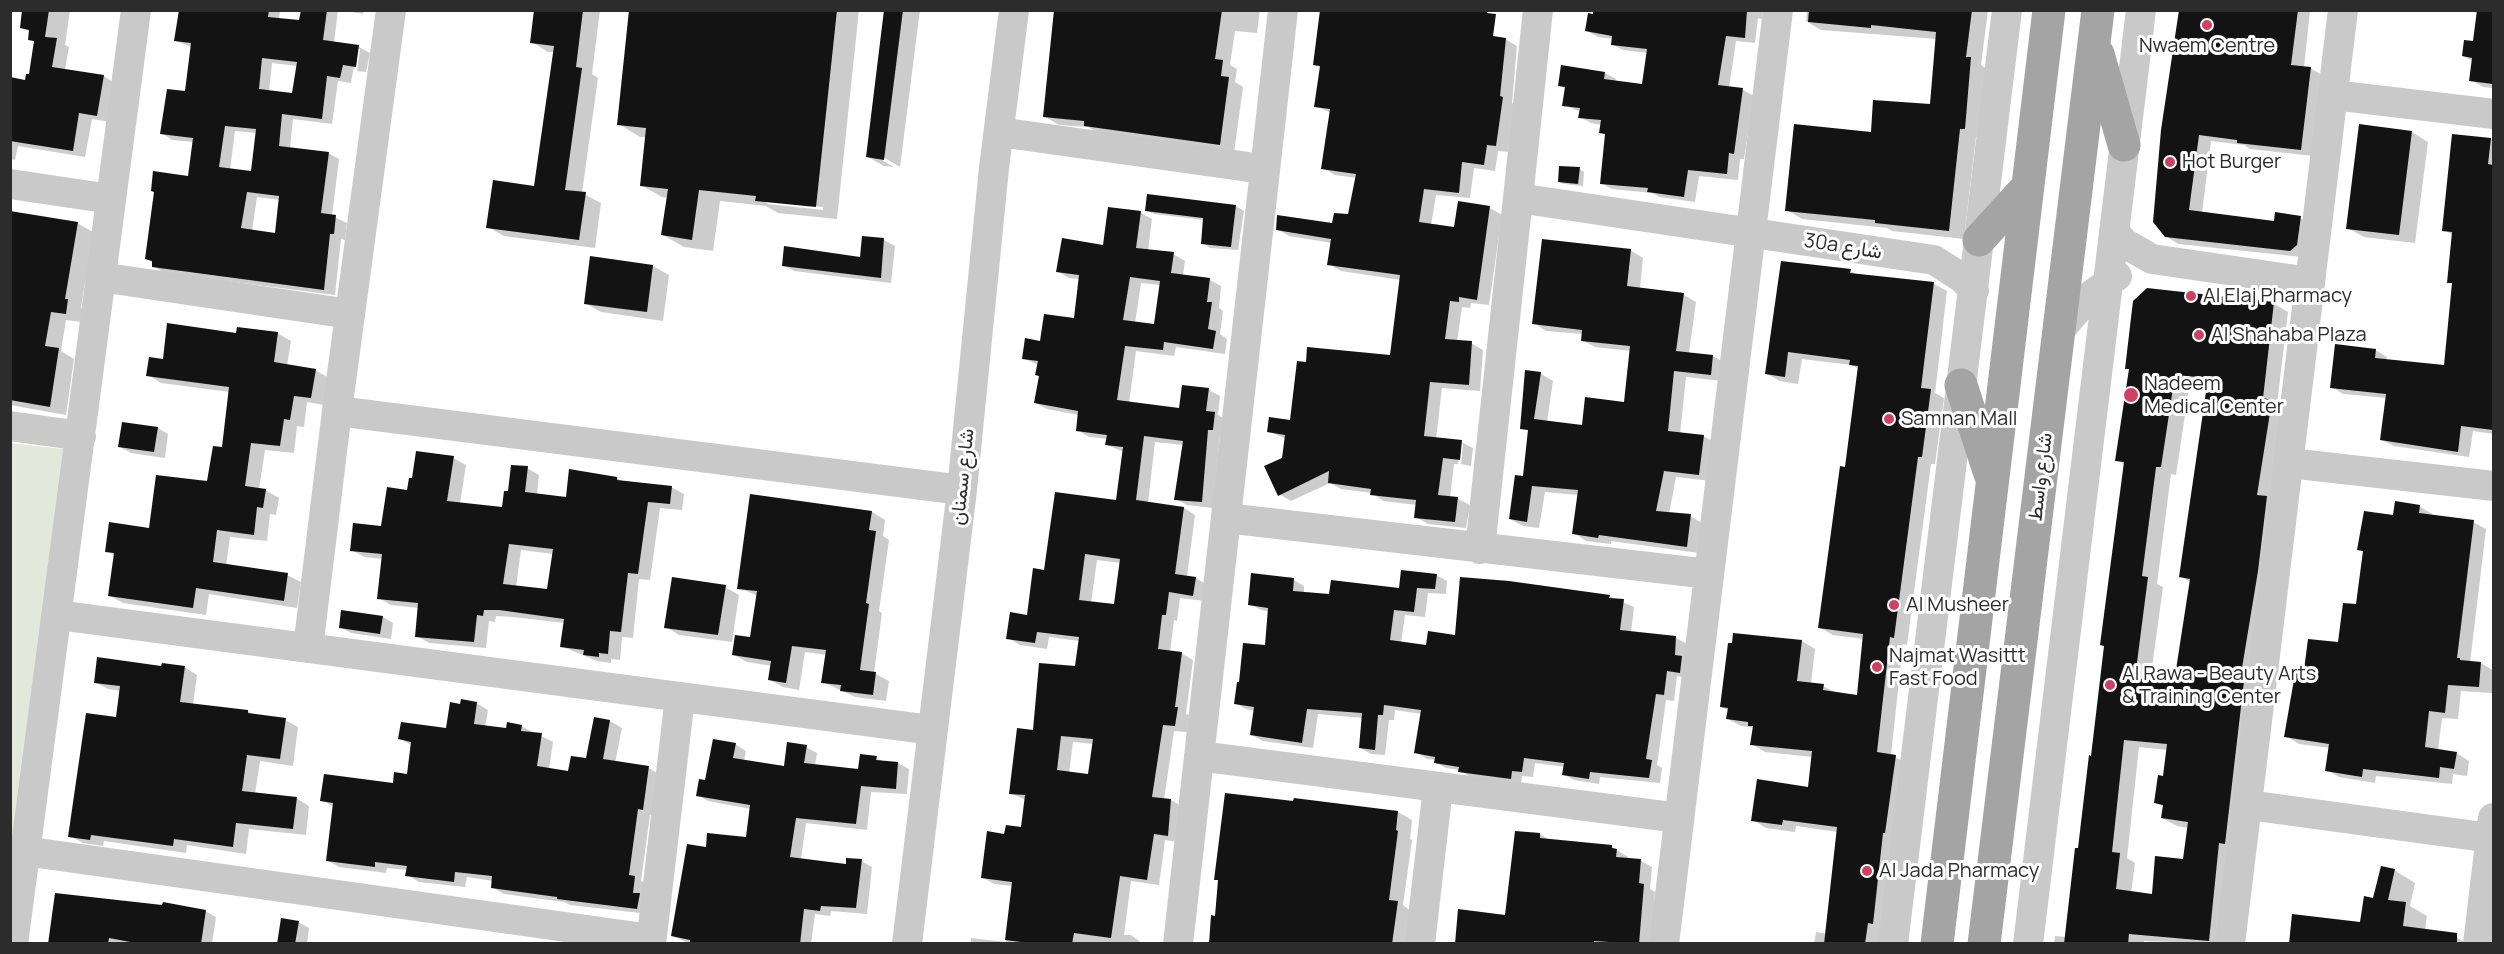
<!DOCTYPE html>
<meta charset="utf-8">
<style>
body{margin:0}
#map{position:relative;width:2504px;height:954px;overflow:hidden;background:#fff;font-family:Manrope,sans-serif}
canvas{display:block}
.frame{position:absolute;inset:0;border:12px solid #2c2c2c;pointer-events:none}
</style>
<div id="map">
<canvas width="2504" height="954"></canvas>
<div class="frame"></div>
</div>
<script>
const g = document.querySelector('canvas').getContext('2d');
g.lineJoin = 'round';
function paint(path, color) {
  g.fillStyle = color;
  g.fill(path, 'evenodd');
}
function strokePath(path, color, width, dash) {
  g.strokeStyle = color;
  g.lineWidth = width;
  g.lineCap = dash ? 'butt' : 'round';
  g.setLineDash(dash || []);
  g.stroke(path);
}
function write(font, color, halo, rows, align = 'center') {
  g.font = font + ' Manrope,Vazirmatn,sans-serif';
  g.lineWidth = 6;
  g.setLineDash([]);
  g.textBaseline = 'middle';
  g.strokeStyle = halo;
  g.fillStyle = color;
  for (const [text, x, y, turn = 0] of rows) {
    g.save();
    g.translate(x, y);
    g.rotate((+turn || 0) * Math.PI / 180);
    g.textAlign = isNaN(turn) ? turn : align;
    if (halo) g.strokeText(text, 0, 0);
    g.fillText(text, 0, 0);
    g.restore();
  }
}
const green = new Path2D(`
 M10,443L63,449L11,868Z`);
const shadow = new Path2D(`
 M24,10H70L65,45L69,47L65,70L104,76L116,84L110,122L92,119L85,157L18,146L15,160L10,159V79L27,82L30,76L36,42L29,39L30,32L21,27Z
 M179,10H280L279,19L301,22L302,10H338L334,43L359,47L370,53L366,72L357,71L360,49H357L351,83L338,81L332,124L293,119L290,148L328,153L339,159L332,216L347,223L345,240L341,239L335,295L164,273L153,266L154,263L146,259L189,178L194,142L172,140L162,133L186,93L192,47L176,41ZM272,63L298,66L293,95L269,92ZM235,131L257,133L252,172L230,170ZM257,197L280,200L276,234L252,231Z
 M339,10H363V14Z
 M535,10H600L592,74L598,78L582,193L601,203L595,248L504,236L488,227L536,187L554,52H548L532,42Z
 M631,10H859L837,219L778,213L766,206L720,201L713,251L684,247L663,235L668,198L662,197L641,185L646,137H640L619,124ZM764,201L823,207V210L768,204Z
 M886,10H920L900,167L883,157V161L894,167L884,166L868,157Z
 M1055,10H1260L1257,33L1235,31L1230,65L1237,69L1235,82L1243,87L1234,153L1100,134L1088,127L1059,125L1044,116Z
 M1595,10H1763L1762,19L1758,18L1755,43L1736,41L1729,88L1743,90L1754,96L1744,159H1740L1738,180L1699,176L1695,202L1660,197L1652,193L1612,189L1601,183L1606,135L1601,132L1602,125L1591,123L1580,117L1581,112L1564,105L1566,89L1559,85L1562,67L1605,73L1616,79L1615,82L1643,86L1648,53L1623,50L1612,44L1613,39L1598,37L1587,31Z
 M1807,10H1988L1981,65L1986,68L1981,138L1976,137L1964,239L1892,231L1887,228L1802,219L1787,210L1872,133L1931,106L1937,39L1821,30L1806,21Z
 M2181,10H2310L2304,68H2310L2322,75L2313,156L2250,149L2244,145L2211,141L2202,213L2276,223L2300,218L2312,225L2302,257L2178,244L2166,236Z
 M2464,10H2494V88L2483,87L2471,80L2473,61L2463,56L2475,42L2478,13Z
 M1421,29L1505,39L1517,46L1512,103L1514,105L1508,152L1498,151L1495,171L1474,168L1470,198L1436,195L1431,225L1455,229L1459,203L1490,208L1502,215L1489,305L1471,303L1470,308L1462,307L1457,342L1471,343L1483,350L1480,391L1442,388L1436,439L1461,442L1473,448L1471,466L1461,464L1463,444H1460L1458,464H1454L1450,498L1458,499L1470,505L1466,528L1428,524L1416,517L1417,505L1383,501L1372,493L1341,489L1330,483L1291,501L1279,494L1286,439L1268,431L1292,421L1307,363L1391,357L1401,280L1341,271L1329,264L1332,243L1289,236L1277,229L1334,225L1349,216L1357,178L1335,175L1323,168L1331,113L1316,106L1321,68L1315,65Z
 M2360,126L2412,132L2428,142L2415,243L2364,237L2348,228Z
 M2490,139L2494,141V434L2473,431L2469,457L2394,446L2382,440L2387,398L2343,394L2332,387L2375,350L2387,357L2386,361L2446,367L2453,284L2449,282L2453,235L2444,230Z
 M1580,169L1584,172L1583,186L1564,184L1559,182Z
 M1148,196L1236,206L1244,211L1238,250L1210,248L1203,243L1205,220L1154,214L1146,210Z
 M1110,209L1141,213L1152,219L1148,251L1173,254L1185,261L1183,276L1210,280L1221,286L1219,308L1223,311L1220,334L1227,339L1225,354L1176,347L1174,356L1136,351L1129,403L1180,409L1184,386L1209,390L1220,396L1218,415L1226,420L1224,436H1220L1213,508L1187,505L1176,499L1184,445L1155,442L1148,503L1184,508L1195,515L1187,577L1196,578L1207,585L1205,601L1180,598L1177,621L1174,620L1170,652L1181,653L1193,660L1186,714L1189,715L1187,732L1174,731L1164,800H1171L1183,807L1179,842L1165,840L1159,885L1131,881L1124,935H1131L1143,944H971V938L1006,942L1013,886L994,884L982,877L1006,835L1022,828L1026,800L1010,793L1035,731L1077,668L1080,641L1049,637L1047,649L1020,645L1008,638L1029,617L1046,571L1118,502L1124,452L1107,445L1108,439L1089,437L1077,430L1079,415L1047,409L1036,403L1040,376L1038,365L1023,358L1075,320L1080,279L1069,278L1057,271L1104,247ZM1141,283L1161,285L1156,325L1135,323ZM1097,560L1121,563L1115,606L1091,603ZM1073,742L1094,744L1090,776L1069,773Z
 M10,213L77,223L93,232L81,308L84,310L82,322L66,320L61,351L74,359L66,415L10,405Z
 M863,238L884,240L895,246L891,283L794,271L783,265L861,259Z
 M1630,250L1643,258L1640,289L1684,295L1696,302L1689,353L1713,356L1725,363L1723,381L1686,377L1680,434L1703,436L1716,443L1711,481L1676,477L1669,514L1690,516L1702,523L1699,553L1611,541V544L1586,541L1574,533L1578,495L1545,492L1539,528L1523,526L1510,519L1524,478L1530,432L1522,428L1526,371L1541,374L1553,381L1547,422L1584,426L1625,403L1631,351L1595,347L1582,340L1583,334L1546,331L1534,323Z
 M653,266L669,275L663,321L601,312L585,303Z
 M1850,271L1858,275L1934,284L1947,291L1935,393L1944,398L1935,464H1931L1907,645L1903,644L1891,755L1908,764L1879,944H1814L1816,932L1827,934L1838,832L1796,826L1795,832L1766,828L1753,820L1809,788L1813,757L1765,752L1752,744L1754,728L1741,726L1728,719L1729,711L1722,707L1735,635L1802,641L1815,649L1811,684L1823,686L1837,693L1858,697L1864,639L1833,635L1819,627L1847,469L1859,369L1852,365L1802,359L1798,384L1780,381L1767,374Z
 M2273,303L2288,312L2277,404L2287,410L2224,944L2144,941V944H2054L2055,936L2067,937L2092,757L2125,465L2117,460L2130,370L2127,368ZM2190,382L2209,384L2180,576L2191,582L2176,678L2163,684L2150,682L2163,587L2157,584L2171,474L2176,475ZM2139,747L2168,750L2164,778L2155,802L2164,807L2162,818L2177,826L2189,828L2184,861L2153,896L2131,893L2135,863L2127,858Z
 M277,333L291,341L287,366L315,370L329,378L324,405L307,402L304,427L297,426L294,453L265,450L259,489L265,490L279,498L276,515L270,514L267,541L230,537L226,566L287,575L301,582L297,608L209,594L206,615L123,603L110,596L115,556L107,551L151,530L208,483L224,449L230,392L161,383L148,375L164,361L238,335Z
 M158,428L168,434L165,458L131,453L120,447Z
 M453,458L466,465L460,504L504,509L510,493L527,468L539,475L537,495L567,499L617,478L625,483L671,487L684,494L682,510L660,508L650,580L639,579L633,638L622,637L620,660L611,659V663L597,661L561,646L565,623L513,617L496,616L495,622L489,621L486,648L429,643L417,636L419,608L391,605L379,598L383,559L364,557L352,550L382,528L409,491ZM521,550L554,554L548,591L516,587Z
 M2419,506L2432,514V516L2473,522L2486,529L2470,663H2481L2494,671L2492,693L2461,691L2458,719L2442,718L2438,750L2456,753L2469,761L2467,776L2453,774L2452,784L2376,776L2375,783L2339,777L2327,770L2330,748L2299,744L2286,736L2305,671L2340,644L2357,606L2364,552L2359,550L2394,517Z
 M872,512L885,520L883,536L889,540L879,611L882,613L874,673L889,681L886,701L855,697L823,682L827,655L805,652L799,690L783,687L770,680L772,666L747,662L734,655L752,639L758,596L739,588Z
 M1436,575L1447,581L1446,594L1428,593L1425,617L1405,615L1401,643L1427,647L1456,637L1609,596L1634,607L1631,633L1676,638L1687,644L1690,678L1677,676L1674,701L1666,700L1657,765L1662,768L1660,783L1600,777L1599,784L1574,780L1563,774L1565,767L1535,763L1533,777L1522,776L1521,784L1470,777L1460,770L1446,768L1435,762L1436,760L1427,759L1416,752L1422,714L1395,710L1394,720H1389L1385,755L1371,754L1360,748L1363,718L1318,714L1313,748L1263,741L1252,735L1255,711L1246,709L1235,703L1266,647L1270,612L1261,610L1250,604L1294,580L1304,586V594L1331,596L1400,590Z
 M725,587L739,595L732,642L679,635L666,627Z
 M383,617L393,623L391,639L351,633L340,627Z
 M163,667H184L197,675L193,705L248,711L254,715L285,720L298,727L293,766L260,761L255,794L296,798L309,806L306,835L249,829L246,854L187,845L186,853L104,841L103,846L83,843L70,836L117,719L121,691L108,689L95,682Z
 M476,703L488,710L485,727L507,730L521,726L553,742L549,769L570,773L587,760L595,719L610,721L622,728L615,763L649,768L660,775L654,816L650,815L641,881L647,884L649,914L570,905L564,902L504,894L492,887L493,881L467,877L465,887L419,882L407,875L408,870L387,868L386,873L339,867L327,860L334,807L322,800L394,785L408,775L411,745L399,738L448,730L462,706Z
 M735,744L746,751L744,761L785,768L806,747L817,753L815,766L859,771L876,758L884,762L898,763L909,769L907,794L871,792L867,830L806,823L801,859L847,865L861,861L872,867L867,914L831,911L830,916L815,914L811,944H691L673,936L707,849L748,839L751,809L708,801L698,795Z
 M1295,800L1398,812L1412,820L1410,839L1412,840L1403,905L1411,911L1408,944H1209L1216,917L1220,881L1215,879L1295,803Z
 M1540,834L1551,841L1612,847L1628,857V860L1641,861L1652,867L1650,889L1655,892L1651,944H1456L1506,916Z
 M2394,870L2415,883L2410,906L2427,916L2425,930L2450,933L2467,944H2290L2362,923L2374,899Z
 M205,911L216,917L212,944H49Z
 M298,922L309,928L307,944H279Z`);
const building = new Path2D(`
 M22,10H49L45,37L57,38L52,67L104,75L97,116L79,113L73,151L10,141V77L25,80L26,74H29L34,41L28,40L29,30L20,28Z
 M179,10H269L268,17L299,20L301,10H327L323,40L359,45L356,67L343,65L340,78L327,76L322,119L282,114L279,146L329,152L321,213L336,215L334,234H330L324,290L152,267V261L145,259L154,192L151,191L153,171L188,176L193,138L160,134L167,89L185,91L191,43L174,41ZM262,58L297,62L292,93L259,89ZM225,126L256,129L251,171L219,167ZM247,192L279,196L275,233L241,228Z
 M534,10H583L576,67L582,68L565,190L586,192L579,240L486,228L493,180L534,186L554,46L530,43Z
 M629,10H837L816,207L755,201L756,196L699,190L692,240L661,235L668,189L640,186L646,128L617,125Z
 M884,10H903L884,160L866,157Z
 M1054,10H1222L1215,59L1223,60L1221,76L1229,77L1220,145L1084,126V121L1043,117Z
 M1320,10H1488L1487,13L1496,14L1493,36L1506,38L1500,96L1503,97L1496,146L1487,145L1484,165L1462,162L1459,193L1424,189L1419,222L1454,227L1458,201L1490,206L1477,300L1459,297V302L1450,301L1445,339L1472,341L1469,385L1430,382L1424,436L1462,440L1460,460L1443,458L1438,495L1458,497L1455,522L1414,518L1416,500L1370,495L1371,489L1328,483L1329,471L1278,496L1264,466L1282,458L1285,435L1267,432L1269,417L1290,420L1297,361L1306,362L1307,347L1390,355L1400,275L1327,265L1331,239L1276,230L1277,215L1332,223L1334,213L1348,214L1356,174L1321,169L1330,109L1314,107L1320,66L1313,65Z
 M1593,10H1747L1745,38L1726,36L1718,85L1743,88L1734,154L1729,153L1727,174L1688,170L1684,197L1647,192L1648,188L1600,184L1605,134L1599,133L1601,120L1578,118L1580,108L1562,106L1565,87L1558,86L1561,65L1605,72L1604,79L1642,84L1647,49L1611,45L1612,36L1585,31L1588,13L1593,14Z
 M1809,10H1972L1966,57H1971L1965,129H1960L1949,231L1875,223V220L1785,211L1794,124L1871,132L1873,100L1930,104L1936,32L1871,25V28L1808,22Z
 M2179,10H2298L2291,65L2311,67L2301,150L2237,143V140L2199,135L2189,210L2274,221L2275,212L2301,216L2297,245L2290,251L2165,237L2153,222L2161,130Z
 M2477,10H2493V84L2469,81L2472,58L2462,56L2464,40L2473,41Z
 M2359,124L2412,131L2399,235L2346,229Z
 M2452,134L2491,138L2488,164L2493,165V430L2461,426L2458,452L2380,440L2386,394L2330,388L2335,344L2376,349L2375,358L2444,365L2452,283H2447L2452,232L2442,231Z
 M1559,166L1580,167L1578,184L1558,182Z
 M1147,194L1236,205L1231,247L1201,244L1203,218L1145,211Z
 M1108,207L1141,211L1136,248L1174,252L1171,273L1210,278L1207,302H1212L1208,329L1216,331L1213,349L1164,342L1163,350L1125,346L1117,400L1179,408L1182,385L1209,388L1206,411L1215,412L1213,430H1208L1202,502L1174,500L1183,441L1144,436L1136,500L1184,507L1175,574L1196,577L1193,596L1169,592L1166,615H1162L1158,649L1182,652L1175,707H1178L1175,726L1163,725L1152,797L1171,799L1168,836L1154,834L1147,880L1120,876L1111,938L1074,933L1072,944H1037L1005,940L1012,882L981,878L987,831L1004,834L1006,825L1021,827L1025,795L1009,794L1017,728L1033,730L1039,663L1075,666L1079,637L1037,632L1035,643L1006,639L1010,612L1027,615L1033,568L1044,570L1055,492L1116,500L1123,447L1105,445L1107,435L1076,431L1078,411L1034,403L1039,376L1035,375L1038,361L1022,359L1025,338L1040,341L1044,314L1074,318L1079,275L1056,272L1062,238L1103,245ZM1130,277L1160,281L1154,324L1123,320ZM1085,554L1120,559L1114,604L1079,600ZM1061,736L1093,739L1088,774L1057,770Z
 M10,211L78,222L65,299H68L66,314L51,312L45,346L59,348L50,407L10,400Z
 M862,236L884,238L881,278L782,266L784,246L860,257Z
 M1542,239L1631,249L1627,286L1684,293L1676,351L1713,355L1711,375L1674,371L1668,431L1704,435L1699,475L1664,471L1656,511L1691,514L1687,547L1599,535L1598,538L1572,534L1578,490L1532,486L1527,522L1509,519L1515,475L1523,476L1528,430L1520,429L1525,370L1541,372L1534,419L1582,425L1585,397L1624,402L1630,346L1581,341L1582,330L1532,324Z
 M590,256L653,265L647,312L584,304Z
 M1781,261L1851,269L1850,273L1934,282L1921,388L1931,389L1922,457H1918L1894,638L1890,637L1877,752L1896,755L1885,833H1883L1873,924L1868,923L1865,944H1824L1837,827L1783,820L1782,825L1751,821L1757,779L1808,787L1812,751L1750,745L1753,726H1748V722L1726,719L1728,708L1720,707L1728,643H1732L1733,633L1802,640L1797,681L1824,684L1823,690L1857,695L1863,634L1818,628L1840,466L1845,467L1858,366L1849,365L1850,360L1788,352L1785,377L1765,374Z
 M2147,288L2274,302L2263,398L2272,400L2257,495L2267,496L2258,571L2240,680L2244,681L2225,844L2219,843L2209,941L2129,934L2128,944H2064L2075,848H2078L2089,755L2091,756L2104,646L2100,645L2124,462L2115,461L2129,369H2125L2133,301ZM2175,375L2208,378L2179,577L2190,579L2175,676L2163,675L2161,682L2135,678L2148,577L2142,576L2156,467H2161ZM2124,740L2167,744L2163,776L2158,775L2154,803L2163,805L2161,818L2188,822L2183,859L2155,856L2152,894L2116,889L2120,853L2112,852Z
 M167,323L236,333L237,327L278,332L274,362L316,369L311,398L294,396L290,420L284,419L280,446L251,443L245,486L266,489L263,508L257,507L254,535L217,530L213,562L288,573L284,601L196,588L193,608L108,596L114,553L105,552L109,522L149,528L156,475L207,481L213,446L222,447L229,387L146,376L149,357L163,359Z
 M122,422L158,427L154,452L118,447Z
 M416,451L454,456L447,501L502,507L504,491H508L511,465L528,466L525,492L566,497L569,469L617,477V480L672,486L670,504L648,502L638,574L628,573L621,632L610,631L608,654L599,653V657L583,655L584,650L560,647L564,619L499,610H484L483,616L477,615L474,642L415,637L418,603L377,599L382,554L350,551L353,523L381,526L387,487L407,490L409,478H412ZM509,544L553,549L547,589L503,584Z
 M750,494L872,511L869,530L876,531L866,603L869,604L860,670L876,672L873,695L840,691L841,685L821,683L826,650L792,646L786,683L768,680L771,661L732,655L735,635L750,637L757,591L737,589Z
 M2395,501L2420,505L2419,513L2474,520L2457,658H2460V660L2481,662L2479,687L2448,685L2445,713L2429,711L2425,747L2457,752L2454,769L2440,767L2439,778L2363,769L2362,777L2325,771L2329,744L2284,737L2296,668L2304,670L2308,639L2338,642L2343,603L2356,604L2363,551L2357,550L2364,511L2393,515Z
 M1401,570L1437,574L1435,589L1417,588L1414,612L1394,610L1390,640L1426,645L1428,631L1455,635L1460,577L1509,581L1610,595L1609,598L1624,599L1620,630L1676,636L1675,655L1682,656L1680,673L1667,671L1664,695L1656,694L1646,759L1652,760L1649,778L1590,772L1589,779L1562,775L1564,763L1524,758L1522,772L1512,771L1511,779L1458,772L1459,767L1434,763L1435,757L1414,753L1421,710L1384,705L1383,715H1378L1375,750L1359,748L1362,713L1307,709L1302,743L1250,735L1254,707L1234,704L1237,682H1239L1243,643L1265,645L1268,608L1248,605L1251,573L1294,578L1293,591L1329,594L1331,580L1399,588Z
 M672,577L726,585L718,635L664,628Z
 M341,610L383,616L380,634L339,628Z
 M97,657L161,666L162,663L185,666L180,702L248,710V713L286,718L280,759L247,755L242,791L297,797L293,829L236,823L233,847L174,839L173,846L91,835L90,840L68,837L86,713L116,717L120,686L94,683Z
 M461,699L477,702L474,724L506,728L507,722L522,725L521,731L542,733L537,766L568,771L571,756L586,758L594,717L610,720L603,759L649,766L643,810L638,809L629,875L635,876L633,893H640L637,909L557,899V897L491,888L492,876L455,872L454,882L405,876L407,866L375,862V867L326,861L333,803L320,801L324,774L393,783L394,772L407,774L411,742L398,739L401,722L446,728L450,702L460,704Z
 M713,739L736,743L733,758L784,766L787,742L807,745L804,763L858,769L860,754L877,756L876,760L898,762L896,789L861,786L856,824L796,818L790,857L846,864V858L862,859L856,908L821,906L820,911L804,909L800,944H690V940L671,936L687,844L706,847L707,833L746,837L750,805L696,796L699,779L705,780Z
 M1225,793L1293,801L1294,798L1398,811L1396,830L1398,831L1389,900L1398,901L1392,944H1209L1211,915L1215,916L1218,880H1214Z
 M1515,831L1540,833V838L1612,845V848L1617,849L1616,857L1641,859L1639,883L1644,884L1639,944L1594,941V944H1455L1458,909L1505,915Z
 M2381,866L2395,869L2388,900L2406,902L2403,926L2457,933V944H2289L2292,914L2360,922L2364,896L2373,898Z
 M55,893L162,905L163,902L206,910L201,944H141L109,938L108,944H48Z
 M281,918L299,921L295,944H277Z`);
const minor = new Path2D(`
 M1538,10L1518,198L1934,260L1962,278L1974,290
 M2333,95L2494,114
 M999,132L1263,169
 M10,184L111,199
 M2114,231L2124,243L2152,259L2310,282
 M100,277L350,314
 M2059,331L2086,299L2117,276
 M337,411L962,490
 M10,426L81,436
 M2289,463L2494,486
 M1226,518L1709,574
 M1480,549L1518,198
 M57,615L932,730
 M308,648L337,411L391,10
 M1199,756L1679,818
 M2248,805L2491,838
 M24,851L651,939
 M13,944L136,10
 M651,944L680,697
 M907,944L962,490L994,168L1014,10
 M1178,944L1283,10
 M1420,944L1438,787
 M1664,944L1778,10
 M1893,944L2007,10
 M2028,944L2141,10
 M2230,944L2343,10
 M2478,944L2493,818`);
const major = new Path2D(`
 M2098,54L2124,145
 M1979,240L2028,186
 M1961,385L1990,474
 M1937,944L2049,10
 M1984,944L2098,10`);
const markers = [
 [2207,25,6,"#ce4260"],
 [2170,162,6,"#ce4260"],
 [2191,296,6,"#ce4260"],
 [2199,335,6,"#ce4260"],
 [2131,395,8,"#ce4260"],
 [1889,419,6,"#ce4260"],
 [1894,605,6,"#ce4260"],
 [1877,667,6,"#ce4260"],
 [2110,685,6,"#ce4260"],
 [1867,871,6,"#ce4260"]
];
const poiNames = [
 ["Nwaem Centre",2207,46,"center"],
 ["Hot Burger",2182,162],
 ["Al Elaj Pharmacy",2203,296],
 ["Al Shahaba Plaza",2211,335],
 ["Nadeem",2144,384],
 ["Medical Center",2144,407],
 ["Samnan Mall",1901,419],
 ["Al Musheer",1906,605],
 ["Najmat Wasittt",1889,656],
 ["Fast Food",1889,679],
 ["Al Rawa - Beauty Arts",2122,674],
 ["& Training Center",2122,697],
 ["Al Jada Pharmacy",1879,871]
];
const streetNames = [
 ["30a شارع",1843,247,9],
 ["شارع سمنان",963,477,-84],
 ["شارع واسط",2041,477,-83]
];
paint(green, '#e3e8db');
paint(shadow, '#0003');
paint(building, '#131313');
strokePath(minor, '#c9c9c9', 30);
strokePath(major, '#a4a4a4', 33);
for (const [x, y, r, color] of markers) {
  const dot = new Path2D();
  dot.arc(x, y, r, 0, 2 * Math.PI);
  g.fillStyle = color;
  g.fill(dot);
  strokePath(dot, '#fff', 2);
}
write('20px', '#2c2c2c', '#fff', poiNames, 'left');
write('20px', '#2c2c2c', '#fff', streetNames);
</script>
